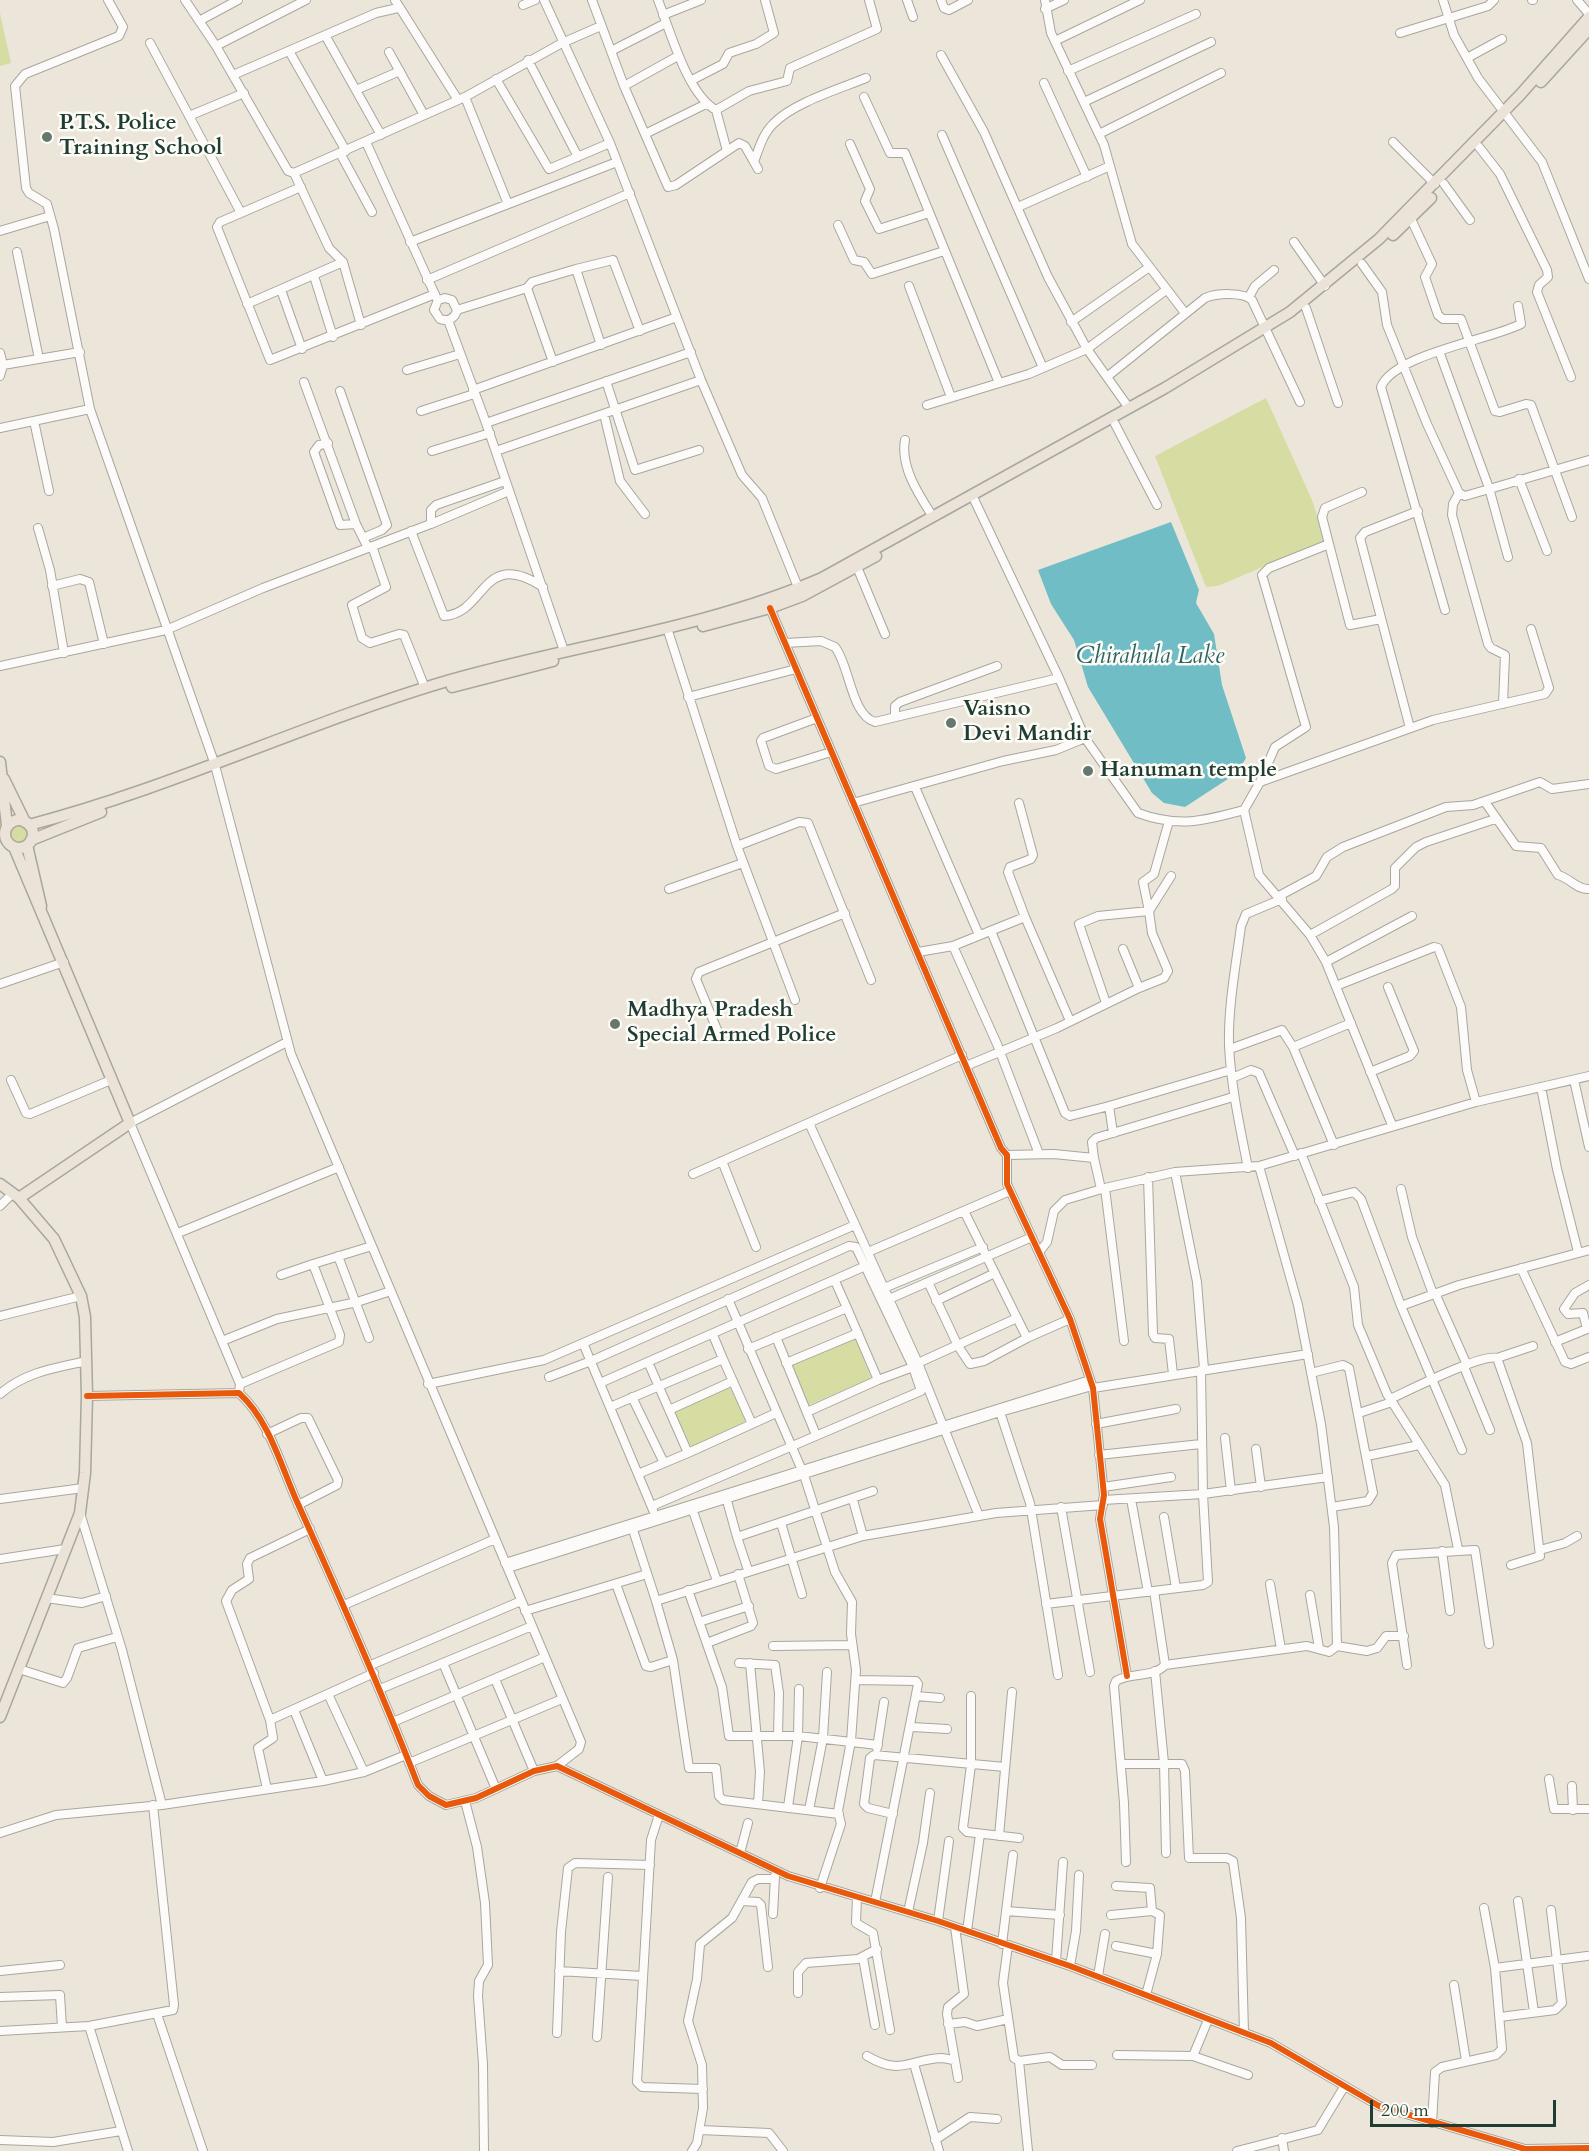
<!DOCTYPE html>
<style>
body{margin:0}
#map{position:relative;width:1589px;height:2151px;overflow:hidden;background:#ebe6d9;font-family:Cardo,serif}
canvas{display:block}
.scale{position:absolute;left:1370px;top:2100px;width:186px;height:27px;box-sizing:border-box;border:3px solid #1f3d34;border-top:0;padding-left:8px;font-size:18px;line-height:21px;white-space:nowrap;color:#1f3d34;-webkit-text-stroke:4px #fdfcf7;paint-order:stroke}
</style>
<div id="map">
<canvas width="1589" height="2151"></canvas>
<div class="scale">200 m</div>
</div>
<script>
const g = document.querySelector('canvas').getContext('2d');
g.lineJoin = 'round';
function paint(path, color) {
  g.fillStyle = color;
  g.fill(path, 'evenodd');
}
function strokePath(path, color, width, dash) {
  g.strokeStyle = color;
  g.lineWidth = width;
  g.lineCap = dash ? 'butt' : 'round';
  g.setLineDash(dash || []);
  g.stroke(path);
}
function write(font, color, halo, rows, align = 'center') {
  g.font = font + ' Cardo,serif';
  g.lineWidth = 5;
  g.setLineDash([]);
  g.textBaseline = 'middle';
  g.strokeStyle = halo;
  g.fillStyle = color;
  for (const [text, x, y, turn = 0] of rows) {
    g.save();
    g.translate(x, y);
    g.rotate((+turn || 0) * Math.PI / 180);
    g.textAlign = isNaN(turn) ? turn : align;
    if (halo) g.strokeText(text, 0, 0);
    g.fillText(text, 0, 0);
    g.restore();
  }
}
const green = new Path2D(`
 M0,13L11,63L0,66Z
 M1266,398L1312,500L1325,540L1218,586L1206,587L1155,456Z
 M8 834a10 10 0 1 1 20 0a10 10 0 1 1-20 0Z
 M855,1338L871,1378L809,1405L792,1365Z
 M730,1387L746,1421L691,1447L675,1412Z`);
const water = new Path2D(`
 M1171,522L1199,590L1196,603L1214,634L1222,685L1246,758L1237,773L1185,807L1164,803L1152,793L1088,687L1074,640L1051,604L1038,570Z`);
const minor = new Path2D(`
 M185,0L216,46L288,171L294,173L329,248L343,262L361,325
 M395,0L458,100
 M544,0L610,143L701,380L742,475L762,498L800,592
 M592,0L624,86L668,187L676,185L739,143L745,146L758,169
 M658,0C670,30 687,94 716,110L727,151
 M907,0L913,17
 M941,0L944,8L949,10L968,0
 M1045,0L1051,33L1104,145L1132,244L1185,313
 M1443,0L1454,35L1478,78L1542,162L1589,279
 M1532,0H1533
 M1577,0L1589,14
 M523,5L535,0
 M1045,9L1064,0
 M663,15L701,0
 M199,21L238,0
 M1400,33L1488,6L1494,0
 M325,35L381,135
 M1055,41L1140,0
 M150,43L241,213L220,222L217,227L270,360L435,294
 M216,46L306,0
 M289,51L346,151
 M611,51L666,23
 M389,52L424,115
 M941,55L984,132L1048,277L1087,349L1166,290
 M1467,58L1502,39
 M528,60L578,157
 M1068,71L1196,14
 M233,75L376,13L398,8
 M496,79L549,169L610,143
 M692,80L723,64L729,53L756,44L774,33L765,0
 M1044,83L1087,177
 M624,86L678,56
 M356,90L400,71
 M465,97L508,204
 M864,97L890,153H905L999,383
 M1084,102L1211,42
 M716,110L749,91L787,81L790,68L877,29L869,0
 M189,116L244,93
 M645,134L706,104
 M1099,134L1221,73
 M942,135L1043,368
 M366,142L436,297
 M1393,142L1435,184
 M850,144L870,189L865,201L879,229L929,213
 M1479,147L1500,174L1547,270L1548,277L1539,285L1537,292L1571,377
 M340,153L372,212
 M754,162C759,148 763,134 773,124C793,103 839,89 866,78
 M294,173L465,97L562,43L601,26
 M1444,184L1470,220
 M1018,207L1110,166
 M241,213L301,187
 M1411,219L1432,264L1425,277L1438,315L1443,319H1461L1495,411L1500,412L1526,404L1531,405L1572,517
 M838,225L854,260L864,262L872,274L944,251
 M0,231L50,216
 M410,242L617,162
 M1294,242L1325,286
 M17,252L39,359
 M1362,264L1382,292L1387,325L1427,424L1459,493L1465,496L1589,460
 M314,276L333,337
 M427,280L630,193
 M909,286L951,397
 M527,288L532,282L576,269
 M281,290L302,349
 M1249,297L1255,286L1274,270
 M247,304L343,262
 M1306,308L1338,403
 M457,310L452,300L445,298L438,300L434,310L440,319C449,322 455,318 457,310L527,288L553,362
 M448,320L486,423L564,651
 M1071,322L1148,268
 M601,345L576,269L613,260L640,331
 M1439,351L1489,488L1508,557
 M0,353L3,365L0,376
 M3,365L80,352
 M407,370L460,354
 M1108,376L1205,298C1217,293 1243,292 1252,300L1300,402
 M606,381L635,470L699,450
 M304,382L356,524L368,548
 M473,390L677,317
 M340,391L387,525L382,530L365,537
 M927,405L1029,374L1087,349L1129,408
 M90,409L54,229L47,204L29,193L26,188L15,86L25,74L119,36L123,27L108,0
 M421,411L474,394
 M604,414L620,481L645,514
 M34,421L49,491
 M486,423L691,352
 M1115,424L1157,505
 M0,428L90,409L214,762
 M905,440C900,467 919,495 933,517
 M328,443L319,445L314,452L340,525L356,524
 M432,451L490,433
 M496,451L701,380
 M1519,479L1547,551
 M1362,492L1325,508L1322,517L1350,625L1381,619
 M1459,493L1453,504L1452,515L1488,644L1491,648L1505,655L1503,704
 M431,524L509,491
 M38,528L50,570L64,653
 M411,531L444,616C486,614 481,547 543,587
 M1329,544L1269,568L1262,575L1306,727L1275,747L1260,782L1244,810L1259,875L1310,935L1326,962L1392,1125
 M372,546L386,587L352,605L362,638L370,643L399,634L404,635L425,688
 M857,567L885,634
 M52,586L80,579L89,582L104,644
 M770,608L1001,1148L1007,1155V1184L1070,1319L1093,1388L1104,1495L1100,1519L1127,1676
 M1445,610L1381,387C1394,354 1490,340 1521,324L1518,306
 M669,634L737,846L799,822L808,823L871,980
 M785,643L821,641L835,647C850,666 851,715 875,722L1059,678
 M0,666L166,630L263,588L428,525L431,524V510L436,505L505,481
 M688,697L796,669
 M895,717V706L900,702L997,666
 M817,718L763,738L761,741L769,766L776,769L831,752
 M1410,728L1360,538L1365,532L1418,511
 M1085,738L1138,813C1179,828 1204,821 1244,810
 M216,769L291,1054L581,1742L579,1749L557,1766
 M1260,782L1433,720L1545,694L1549,688L1531,629
 M915,787L979,935
 M1485,802L1516,846L1541,848L1558,875C1570,878 1577,890 1589,889
 M853,803L1003,761L1056,750L1085,738L1059,678L972,495
 M737,846L795,1000
 M669,889L743,863
 M1279,896L1316,876L1327,857L1343,847L1446,807L1473,805L1540,782L1552,789L1589,784
 M1149,911L1143,882L1154,874L1169,821
 M1149,911L1171,876
 M1025,917L1070,1021
 M991,931L1065,1113L1070,1116L1109,1106
 M1310,935L1392,889L1395,886V868L1416,847L1426,842L1495,819
 M953,946L997,1044L1039,1154
 M918,952L953,946L1025,917L1008,872L1010,867L1031,859L1033,855L1019,803
 M1326,962L1412,916
 M0,984L64,962
 M1336,986L1434,947L1438,948L1461,1007L1467,1070L1476,1102
 M1106,1003L1079,924L1098,916L1149,911L1152,933L1168,971L1164,978L1139,988
 M718,1032L696,979L699,972L845,913
 M1230,1049L1282,1030L1293,1047
 M966,1066L1057,1028L1139,988L1123,949
 M1370,1072L1410,1056L1414,1051L1388,987
 M1232,1078L1251,1070L1259,1073L1295,1156
 M11,1080L26,1113L30,1114L111,1080
 M1574,1080L1589,1147
 M1541,1087L1557,1169L1578,1252
 M809,1123L918,1363L979,1516
 M1113,1133L1109,1106L1231,1070
 M1334,1145L1293,1047L1351,1023
 M1301,1153L1354,1287L1358,1325L1387,1394L1445,1485L1458,1549
 M1007,1155L1054,1154L1094,1158L1101,1189
 M1094,1158L1092,1142L1096,1138L1233,1097
 M722,1161L756,1247
 M1248,1168C1240,1127 1231,1087 1229,1045C1228,1006 1236,965 1241,926L1246,914L1282,899
 M1175,1172L1197,1282L1204,1369
 M693,1174L962,1055
 M1148,1177L1153,1334L1155,1338L1169,1339L1173,1374
 M1105,1188L1124,1341
 M1401,1189L1412,1237L1433,1294
 M1319,1201L1354,1192L1361,1199L1401,1306L1462,1450
 M0,1206L13,1193
 M964,1211L1027,1338L1070,1319
 M178,1233L339,1167
 M1040,1251L1047,1242L1054,1211L1065,1200L1105,1188L1175,1172L1259,1166L1476,1102L1589,1076
 M868,1252L1010,1191
 M338,1256L369,1338
 M313,1264L372,1246
 M1521,1268L1565,1362L1571,1364L1589,1357
 M835,1281L847,1308
 M928,1282L958,1346L970,1364L984,1361L1027,1338
 M884,1288L983,1247
 M1435,1293L1467,1365
 M728,1299L804,1475L835,1572L852,1602L851,1634L856,1670L851,1741L838,1811L841,1824L820,1888
 M889,1299L1032,1237
 M936,1301L995,1273
 M1401,1306L1459,1285L1589,1250
 M0,1316L81,1296
 M713,1335L723,1359
 M776,1337L816,1435
 M222,1341L277,1319L357,1302L391,1291
 M1555,1342L1587,1329L1583,1313L1568,1314L1564,1309L1575,1293L1589,1285
 M583,1343L653,1510
 M748,1349L847,1308L878,1380L913,1367
 M1497,1358L1533,1346
 M786,1363L858,1333
 M918,1363L1017,1318
 M1464,1367L1490,1430
 M1311,1373L1343,1365L1349,1368L1373,1493L1368,1501L1332,1507
 M549,1377L591,1361L849,1246L856,1247L913,1367L921,1391L652,1506
 M600,1383L870,1264
 M240,1384L339,1342L340,1335L313,1264L281,1275
 M428,1384L544,1360L855,1225
 M1093,1388L1308,1354
 M239,1393L240,1384L130,1123L287,1042
 M0,1394C25,1372 55,1368 87,1361
 M87,1396L239,1393C270,1421 281,1467 298,1504C340,1597 381,1690 418,1785L429,1796L446,1805L476,1798L534,1771L557,1766L788,1876L938,1921L1070,1966L1271,2043L1379,2106L1525,2149L1589,2148
 M632,1397L664,1463
 M1390,1399C1408,1391 1482,1353 1497,1358L1527,1443L1540,1556L1511,1565
 M610,1407L723,1359L752,1424L776,1413
 M669,1410L733,1381
 M807,1412L878,1380
 M1000,1412L1030,1503L1058,1675
 M1359,1413L1392,1402
 M1096,1424L1176,1409
 M267,1434L301,1418H308L338,1480L337,1485L298,1505
 M1225,1438L1231,1491
 M1256,1449L1261,1487
 M688,1453L752,1424
 M1099,1455L1201,1444
 M1367,1456L1419,1445
 M638,1474L688,1453L648,1362
 M1103,1487L1171,1477
 M726,1497L737,1537
 M0,1499L83,1488
 M1131,1499L1148,1592
 M853,1500L863,1536
 M1103,1500L1203,1494L1328,1477
 M1061,1507L1090,1672
 M693,1511L717,1581
 M80,1513L122,1650L162,1805
 M1164,1517L1176,1588
 M781,1523L802,1594
 M310,1529L250,1558L247,1564L249,1579L232,1590L226,1601L270,1720L374,1673
 M633,1530L656,1601L863,1536L996,1513L1103,1505
 M1540,1550L1565,1543L1577,1536
 M1442,1551L1450,1611
 M0,1559L65,1549
 M505,1563L1090,1380
 M508,1568L1000,1412L1092,1386
 M748,1570L737,1537L873,1491
 M616,1584L646,1666L651,1667L673,1660
 M1270,1584L1281,1649
 M688,1590L722,1687L729,1736H798L878,1745
 M1310,1595L1319,1648
 M46,1598L82,1603L106,1596
 M656,1601L673,1660L689,1768H716L719,1796L723,1800L839,1814
 M1046,1604L1203,1585L1208,1582L1203,1494L1201,1370
 M344,1605L495,1539
 M525,1611L647,1574
 M699,1622L749,1606
 M707,1643L751,1626L753,1623L738,1574
 M773,1646L852,1645
 M1337,1646L1367,1651L1377,1648L1386,1636H1404
 M443,1663L496,1789
 M739,1663L775,1665L779,1693L778,1735
 M750,1663L760,1772L758,1804
 M371,1665L521,1601
 M1165,1665L1307,1646L1329,1652L1337,1646L1334,1527L1321,1424L1298,1305L1259,1166
 M1407,1665L1392,1563L1396,1555L1475,1550L1489,1644
 M19,1669L63,1683L67,1678L78,1648L117,1637
 M1155,1671L1164,1763L1166,1853
 M495,1679L534,1771
 M856,1680L916,1681L918,1684L875,1902
 M380,1689L532,1626
 M328,1694L364,1772
 M916,1696L940,1698
 M971,1696V1765L963,1828L967,1832L1019,1838
 M294,1710L323,1781
 M393,1722L545,1657
 M912,1727L947,1729
 M877,1748L884,1702
 M409,1763L562,1699
 M1121,1764H1182L1185,1771L1189,1858H1227L1233,1861L1241,1918L1244,2033
 M1549,1779L1554,1809H1589
 M1572,1786L1573,1810
 M267,1789L258,1748L273,1738L270,1720
 M465,1801L477,1847L485,1903L488,1965L479,1981L478,1996L483,2064L484,2151
 M788,1807L798,1736L799,1689
 M809,1810L823,1738L827,1672
 M893,1814L868,1808L864,1804L870,1758L874,1755L1005,1767
 M659,1815L651,1840L637,2082L642,2087L703,2089
 M0,1833L56,1815L162,1805L323,1781L364,1772L406,1755
 M999,1836L1012,1692
 M740,1853L748,1823
 M1126,1862L1124,1803L1114,1686L1116,1681C1130,1672 1154,1678 1165,1665L1154,1591
 M1116,1886L1150,1888L1152,1911
 M857,1897L856,1923L873,1933L890,2030
 M742,1901L758,1902L761,1905L768,1967
 M1518,1901L1534,2012
 M1006,1911L1060,1915
 M908,1912L923,1843L930,1793
 M773,1914L775,1876
 M1111,1915L1152,1911L1160,1915L1157,1954L1146,1995
 M938,1921L949,1841
 M955,1927L964,1994L948,2007L947,2014L958,2078
 M967,1931L980,1834
 M1002,1944L1013,1855
 M1008,1945L1003,1983L1014,2058L1019,2061L1050,2057L1062,2065H1092
 M1116,1946L1157,1954
 M863,1958L875,2025
 M1056,1961L1063,1862
 M1070,1966L1076,1931L1079,1875
 M1495,1968L1587,1956
 M0,1971L60,1965
 M559,1971L642,1976
 M1098,1976L1105,1934
 M1454,1985L1466,2061
 M798,1993V1972L806,1963L858,1959L877,1949
 M0,1997L60,1995L62,2027
 M157,2014L203,2151
 M1500,2017L1555,2010L1562,2003L1551,1910
 M948,2024L965,2022L977,2026L1008,2019
 M89,2026L128,2151
 M0,2031L89,2026L173,2010L174,2005L153,1805
 M557,2033L561,1932L568,1868L575,1863L650,1865
 M597,2037L608,1877
 M1117,2055L1193,2056L1248,2075
 M867,2056C901,2076 907,2060 941,2058C946,2058 949,2060 955,2060
 M1193,2056L1208,2020
 M1019,2061L1028,2151
 M914,2064L939,2151
 M1432,2123L1435,2072L1442,2067L1496,2055L1502,2049L1495,1968L1484,1908
 M700,2130L769,2133L783,2151
 M1282,2138L1284,2151
 M0,2140L53,2142L121,2131
 M935,2140L970,2117L997,2119
 M692,2151L697,2143L703,2108L702,2065L688,2021L697,1979L700,1944L732,1918L752,1882L758,1879H775
 M1237,2151L1318,2130L1344,2087`);
const major = new Path2D(`
 M1541,82L1589,29
 M1393,235L1431,198
 M703,626L770,608L802,596L876,556
 M452,687L553,661
 M0,762L7,826
 M4,779L25,822
 M5 834a14 14 0 1 1 28 0a14 14 0 1 1-28 0Z
 M29,825C168,789 299,726 437,684C564,646 700,631 822,578L1165,388L1290,312L1379,239L1520,95L1589,17
 M31,840L101,812
 M27,845L41,906
 M14,847L130,1123L19,1198
 M0,1184L19,1198L54,1239L81,1296L85,1317L87,1396L85,1473L80,1513L0,1717`);
const cycleway = new Path2D(`
 M770,608L1001,1148L1007,1155V1184L1070,1319L1093,1388L1104,1495L1100,1519L1127,1676
 M87,1396L239,1393C270,1421 281,1467 298,1504C340,1597 381,1690 418,1785L429,1796L446,1805L476,1798L534,1771L557,1766L788,1876L938,1921L1070,1966L1271,2043L1379,2106L1525,2149L1589,2148`);
const markers = [
 [47,137,6,"#66786e"],
 [951,723,6,"#66786e"],
 [1088,771,6,"#66786e"],
 [615,1024,6,"#66786e"]
];
const poiNames = [
 ["P.T.S. Police",59,124],
 ["Training School",59,149],
 ["Vaisno",963,710],
 ["Devi Mandir",963,735],
 ["Hanuman temple",1100,771],
 ["Madhya Pradesh",627,1011],
 ["Special Armed Police",627,1036]
];
const waterNames = [
 ["Chirahula Lake",1150,657]
];
paint(green, '#d7dca2');
paint(water, '#71bdc5');
strokePath(minor, '#a7a79f', 10);
strokePath(major, '#a7a79f', 13);
strokePath(minor, '#fcfbf9', 8);
strokePath(major, '#ebe3d7', 10);
strokePath(cycleway, '#e8590c', 6);
for (const [x, y, r, color] of markers) {
  const dot = new Path2D();
  dot.arc(x, y, r, 0, 2 * Math.PI);
  g.fillStyle = color;
  g.fill(dot);
  strokePath(dot, '#fdfcf7', 2);
}
write('bold 22px', '#1f3d34', '#fdfcf7', poiNames, 'left');
write('italic 24px', '#2a6464', '#fdfcf7', waterNames);
</script>
